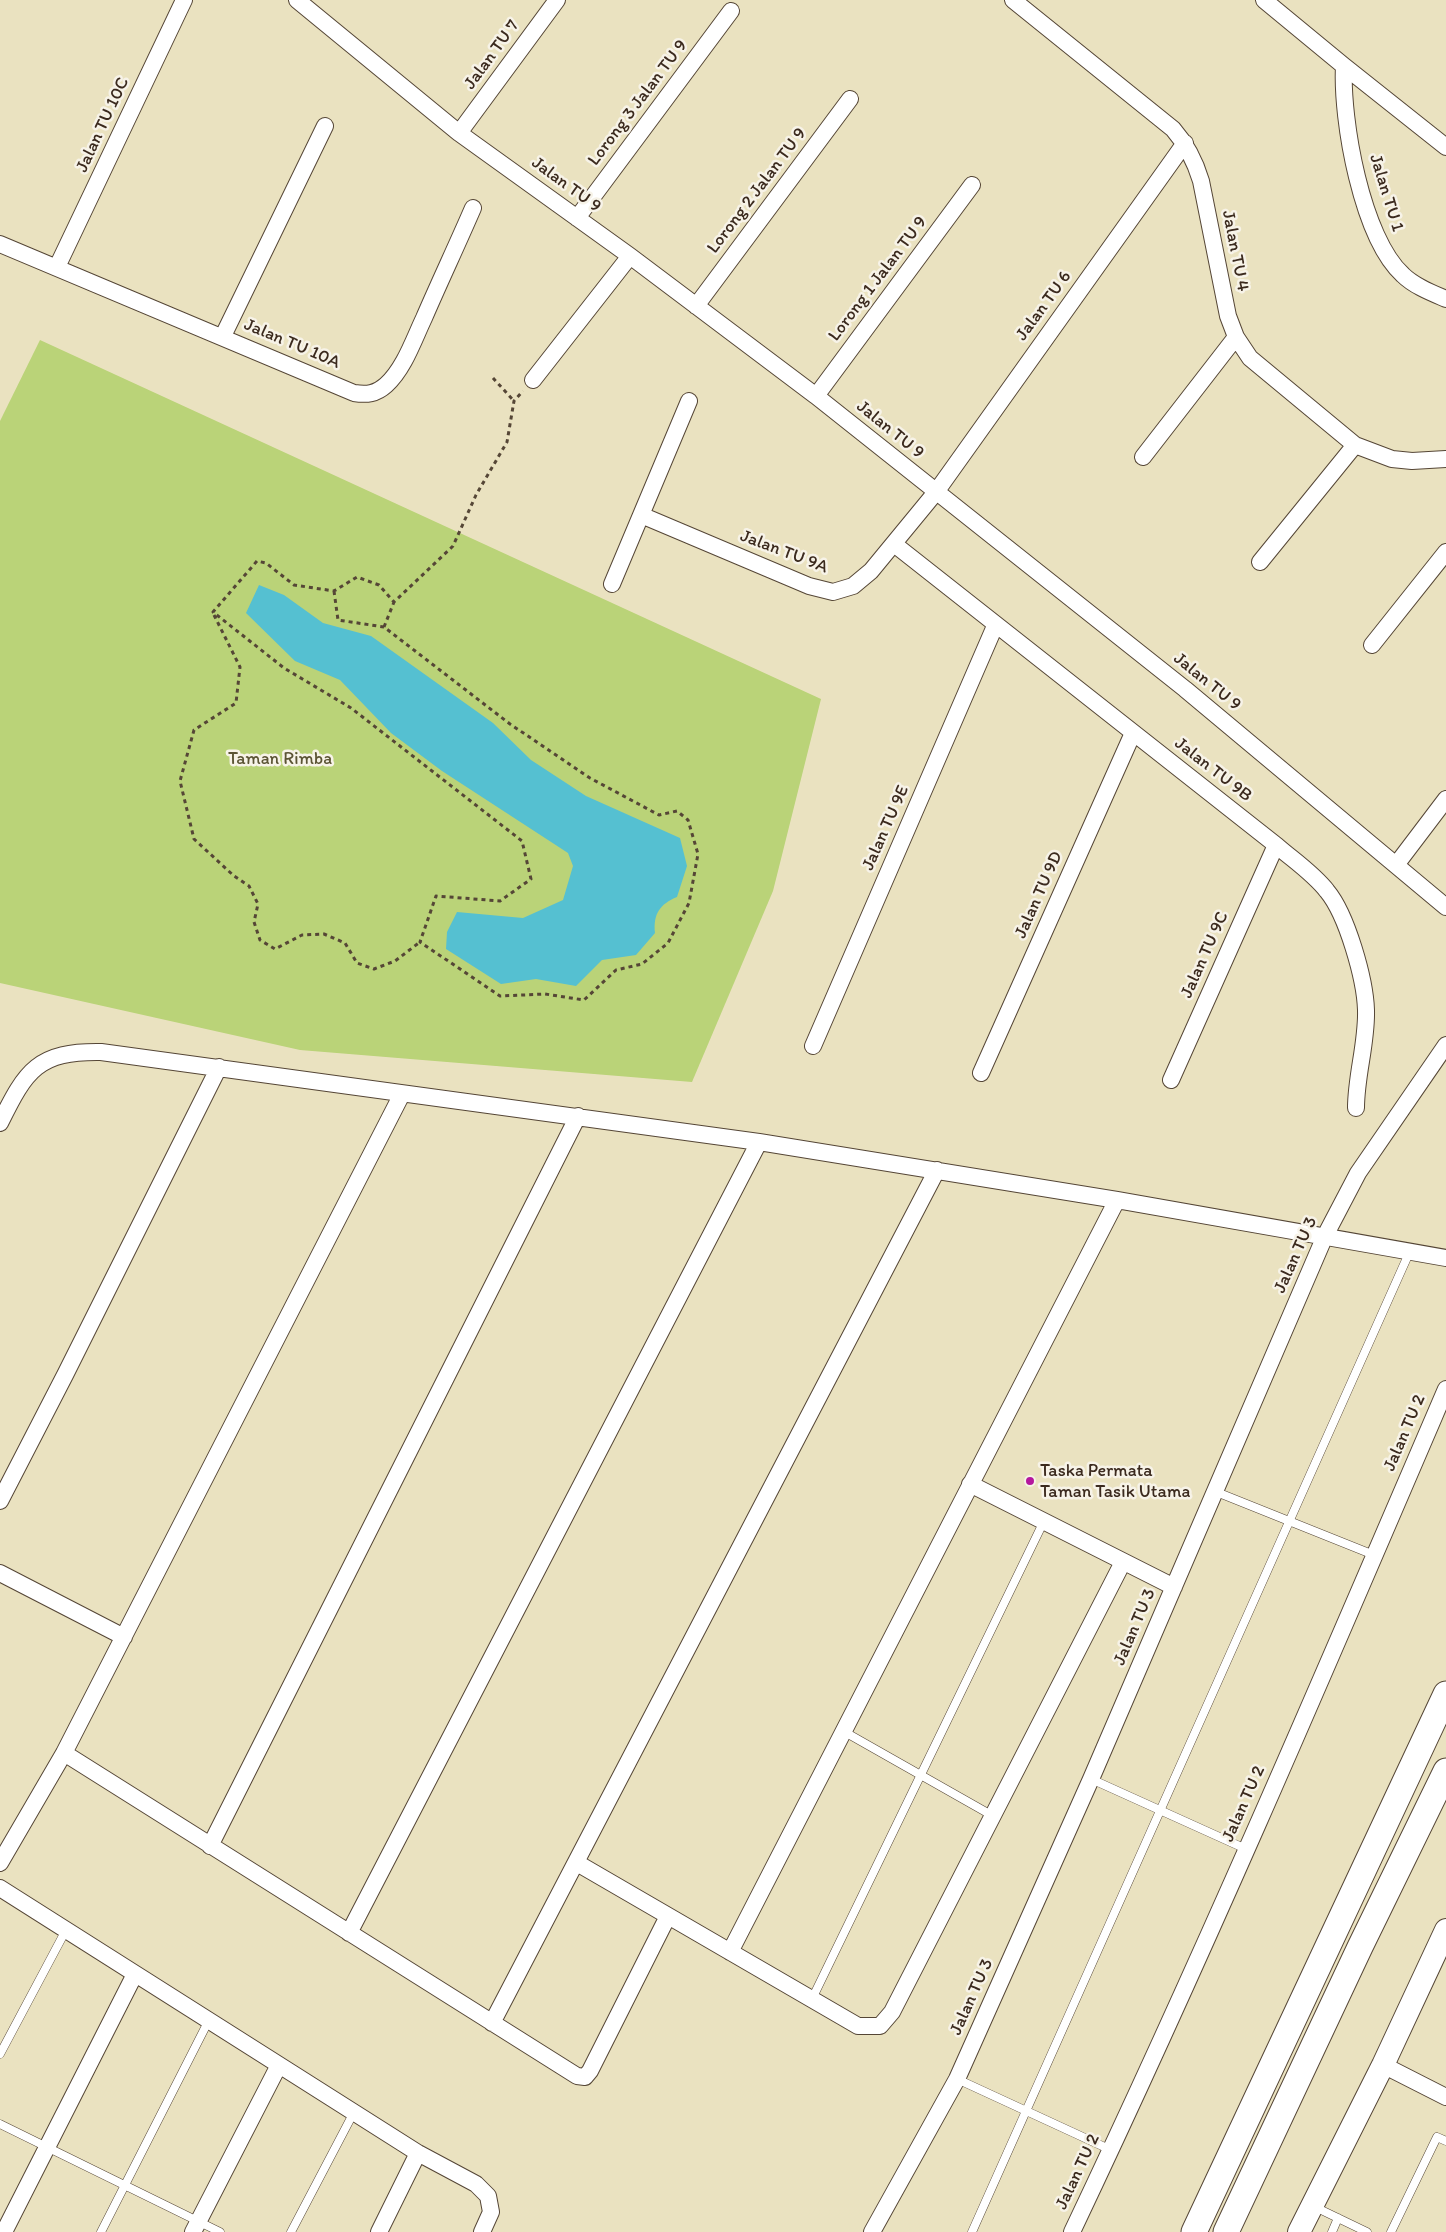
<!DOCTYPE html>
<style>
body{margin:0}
canvas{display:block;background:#eae2c0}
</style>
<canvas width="1446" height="2232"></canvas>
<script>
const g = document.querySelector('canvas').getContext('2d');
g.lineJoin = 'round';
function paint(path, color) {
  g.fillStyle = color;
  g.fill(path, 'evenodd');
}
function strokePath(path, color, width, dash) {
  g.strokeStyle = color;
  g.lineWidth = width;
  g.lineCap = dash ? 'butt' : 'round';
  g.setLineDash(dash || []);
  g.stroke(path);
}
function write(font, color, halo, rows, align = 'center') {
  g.font = font + ' Itim,sans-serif';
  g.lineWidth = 5;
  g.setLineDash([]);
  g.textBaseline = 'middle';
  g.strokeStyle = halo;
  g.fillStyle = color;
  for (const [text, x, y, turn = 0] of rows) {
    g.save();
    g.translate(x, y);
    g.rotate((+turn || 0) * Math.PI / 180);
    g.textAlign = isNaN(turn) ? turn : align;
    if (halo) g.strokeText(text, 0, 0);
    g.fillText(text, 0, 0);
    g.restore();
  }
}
const green = new Path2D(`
 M40,340L821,699L773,891L692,1082L300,1050L0,983V421Z`);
const water = new Path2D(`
 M259,585L284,595L323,623L371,636L493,723L531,760L586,796L680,838L687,866L677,897C660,904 653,914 655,933L636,955L602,960L576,986L536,979L501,984L446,949L447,932L457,912L523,918L563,900L573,866L568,853L442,771L391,733L340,680L295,661L246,613Z`);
const path = new Path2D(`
 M493,378L514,401
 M334,591L338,620L384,627L510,724L590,778L659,815L677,811L688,820L698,854L689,903L668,943L642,964L616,970L584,1000L545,994L500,996L420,942L436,896L500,901L531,879L522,841L351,708L284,668L213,612L257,561L266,563L294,585L334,591L357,577L379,585L394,602L453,546L476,495L507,442L514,401L523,391
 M214,615L240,667L236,703L194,730L180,781L194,839L234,876L249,886L258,904L254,922L260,940L275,949L302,935L324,934L345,943L357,963L374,969L395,961L420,942
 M384,627L394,602`);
const lane = new Path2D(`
 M1214,1491L1374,1555
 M843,1731L993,1816
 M1091,1779L1246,1849
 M812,1999L1044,1521
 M0,2054L66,1930
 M957,2079L1111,2150
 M0,2124L220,2232
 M1315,2207L1367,2232
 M101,2232L209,2020
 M291,2232L354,2112
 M972,2232L1410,1251
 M1332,2232L1338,2218
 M1391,2232L1437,2137L1446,2141`);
const street = new Path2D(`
 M297,0L459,133L630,256L816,396L1185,689L1446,907
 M1013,0L1173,129C1187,145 1195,161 1201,181L1228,316L1236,337L1250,358L1355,445L1392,459L1412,461L1446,459
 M1264,0L1344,66L1446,147
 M1344,66C1341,120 1362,238 1403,275C1414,286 1432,293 1446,299
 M459,133L557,0
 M577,218L731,11
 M0,244L354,393C367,395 376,394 386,385C404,369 414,339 424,318C440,281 457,245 473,208
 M57,267L184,0
 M696,306L850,99
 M223,336L325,126
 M533,380L630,256
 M816,396L972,185
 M1143,457L1236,337
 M641,515L809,586L833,592L853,586L871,571L936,492L1185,143
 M894,544L1276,845C1293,860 1313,873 1327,891C1347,915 1365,979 1366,1010C1367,1043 1356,1075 1356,1108
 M1260,562L1355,445
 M612,584L689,401
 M1372,645L1446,552
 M1396,865L1446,799
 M813,1046L995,626
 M981,1073L1133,733
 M1171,1080L1276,845
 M0,1123C26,1070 38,1051 101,1052L759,1142L1117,1200L1446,1258
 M970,1484L1174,1587
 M0,1501L65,1375L219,1067
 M0,1573L124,1637
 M64,1753L577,2076L585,2077L590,2071L668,1916
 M210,1846L578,1116
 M0,1863L64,1753L402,1094
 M577,1863L858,2026H880L892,2012L1123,1562
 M0,1888L418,2153L476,2184L488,2196L491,2212L482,2232
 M349,1933L759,1142
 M730,1952L1117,1200
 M492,2023L937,1170
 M1383,2065L1446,2097
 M4,2232L135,1974
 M193,2232L279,2065
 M379,2232L418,2153
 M872,2232L957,2079L1091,1779L1325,1236L1358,1173L1446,1045
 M1072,2232C1204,1954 1325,1671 1446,1389`);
const secondary = new Path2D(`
 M1299,2232L1383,2065L1446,1930`);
const primary = new Path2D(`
 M1194,2232L1446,1694
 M1226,2232L1360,1947L1446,1771`);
const markers = [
 [1030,1481,5,"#b5179e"]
];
const streetNames = [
 ["Jalan TU 7",492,55,-54],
 ["Lorong 3 Jalan TU 9",638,103,-53],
 ["Jalan TU 10C",103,125,-65],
 ["Jalan TU 9",566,185,36],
 ["Lorong 2 Jalan TU 9",757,191,-53],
 ["Jalan TU 1",1386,193,73],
 ["Jalan TU 4",1235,251,79],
 ["Lorong 1 Jalan TU 9",878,279,-53],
 ["Jalan TU 6",1044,306,-54],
 ["Jalan TU 10A",292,344,23],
 ["Jalan TU 9",890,430,39],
 ["Jalan TU 9A",784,552,21],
 ["Jalan TU 9",1207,682,39],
 ["Jalan TU 9B",1213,770,38],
 ["Jalan TU 9E",886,828,-66],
 ["Jalan TU 9D",1039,895,-66],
 ["Jalan TU 9C",1205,955,-66],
 ["Jalan TU 3",1296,1255,-66],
 ["Jalan TU 2",1405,1433,-67],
 ["Jalan TU 3",1135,1627,-67],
 ["Jalan TU 2",1244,1804,-66],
 ["Jalan TU 3",972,1997,-66],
 ["Jalan TU 2",1078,2172,-65]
];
const parkNames = [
 ["Taman Rimba",280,759]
];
const poiNames = [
 ["Taska Permata",1040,1471],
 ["Taman Tasik Utama",1040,1492]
];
paint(green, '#bad378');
paint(water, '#55c0d1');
strokePath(lane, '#554636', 9);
strokePath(street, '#554636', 18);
strokePath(secondary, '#554636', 24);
strokePath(primary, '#554636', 27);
strokePath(path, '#554636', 3, [4, 4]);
strokePath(lane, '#fff', 8);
strokePath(street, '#fff', 16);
strokePath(secondary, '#fff', 22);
strokePath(primary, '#fff', 25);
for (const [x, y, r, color] of markers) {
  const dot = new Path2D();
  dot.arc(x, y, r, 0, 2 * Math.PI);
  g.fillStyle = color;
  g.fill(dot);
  strokePath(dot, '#f7f3e8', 2);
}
write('18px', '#3b2a1e', '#f7f3e8', streetNames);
write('18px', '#5b5434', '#f7f3e8', parkNames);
write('18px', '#3b2a1e', '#f7f3e8', poiNames, 'left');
</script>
